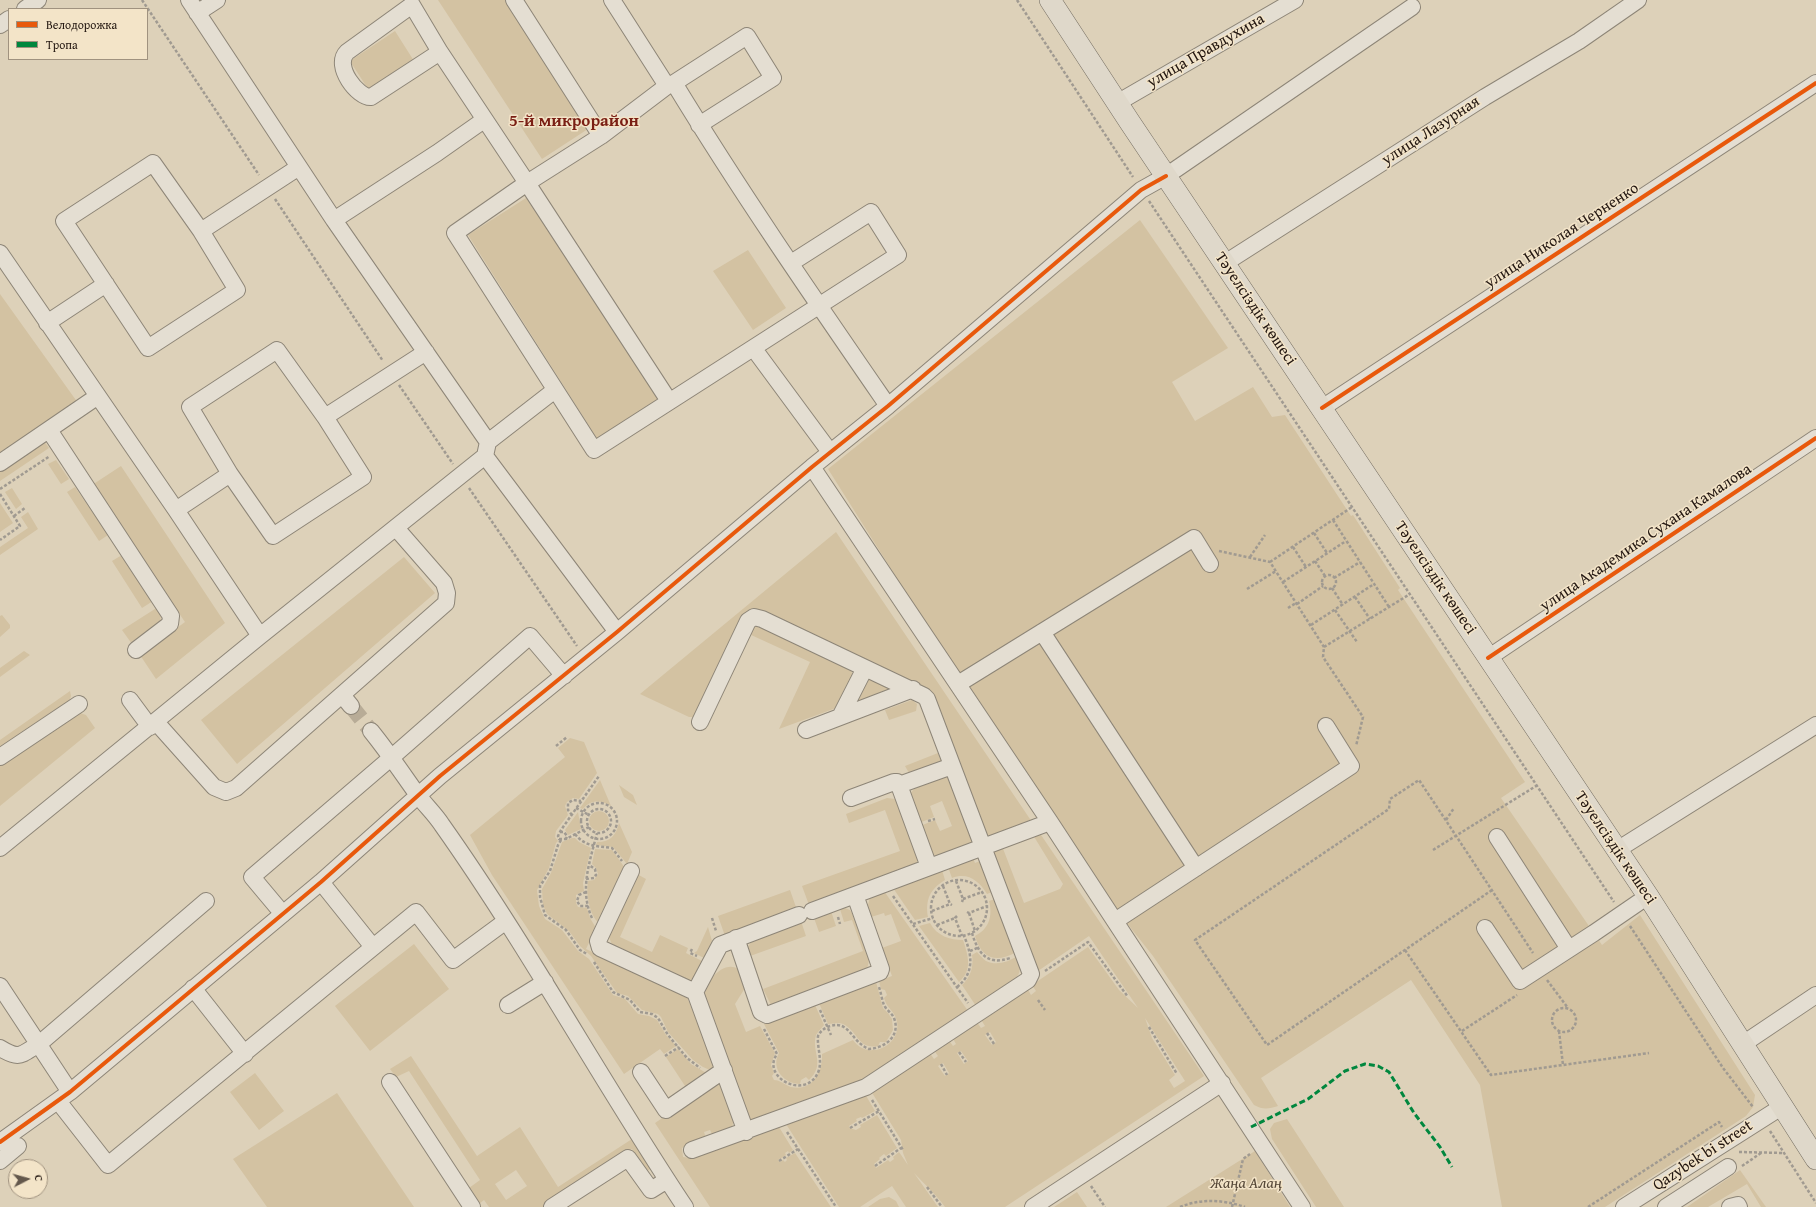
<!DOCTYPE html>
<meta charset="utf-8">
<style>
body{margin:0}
#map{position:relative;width:1816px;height:1207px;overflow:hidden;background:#ddd1b9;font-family:"Gentium Book Plus",serif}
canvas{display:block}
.legend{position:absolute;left:8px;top:8px;width:140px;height:52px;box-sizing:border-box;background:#f3e4c8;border:1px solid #a0927f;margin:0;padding:5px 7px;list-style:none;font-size:12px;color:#231711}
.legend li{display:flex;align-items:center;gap:8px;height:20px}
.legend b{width:20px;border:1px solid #a0927f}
.north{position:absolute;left:8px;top:1159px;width:40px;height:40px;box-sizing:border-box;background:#f3e4c8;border:1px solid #a0927f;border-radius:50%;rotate:84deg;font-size:11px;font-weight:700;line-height:16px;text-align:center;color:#231711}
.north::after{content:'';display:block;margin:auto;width:14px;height:18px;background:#64584c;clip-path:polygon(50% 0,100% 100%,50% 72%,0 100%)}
</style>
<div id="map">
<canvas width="1816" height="1207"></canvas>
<ul class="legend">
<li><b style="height:5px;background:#e8590c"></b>Велодорожка</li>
<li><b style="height:5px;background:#00873e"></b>Тропа</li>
</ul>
<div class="north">С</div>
</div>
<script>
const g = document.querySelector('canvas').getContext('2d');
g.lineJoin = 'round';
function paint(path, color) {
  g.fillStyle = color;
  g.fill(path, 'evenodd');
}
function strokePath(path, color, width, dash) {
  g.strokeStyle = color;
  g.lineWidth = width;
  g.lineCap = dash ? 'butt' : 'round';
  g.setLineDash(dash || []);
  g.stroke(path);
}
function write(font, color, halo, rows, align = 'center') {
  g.font = font + ' "Gentium Book Plus",serif';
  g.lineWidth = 3;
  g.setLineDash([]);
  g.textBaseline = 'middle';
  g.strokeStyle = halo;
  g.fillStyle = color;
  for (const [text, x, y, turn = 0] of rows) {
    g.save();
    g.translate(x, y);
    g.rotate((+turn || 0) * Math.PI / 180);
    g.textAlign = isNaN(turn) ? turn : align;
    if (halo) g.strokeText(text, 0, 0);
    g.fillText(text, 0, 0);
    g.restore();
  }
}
const green = new Path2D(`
 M438,0H508L591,127L542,159Z
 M395,31L414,61L368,89L350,61Z
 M526,198L660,398L598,440L468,235Z
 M1140,220L1228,348L1172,382L1195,421L1253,387L1272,417L1285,415L1351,516L1353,515L1400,588L1398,590L1525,782L1501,798L1602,945L1640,915L1755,1095L1753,1107L1746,1116L1605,1207H1502L1480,1085L1411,980L1261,1078L1278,1106C1269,1109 1263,1110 1254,1105L1153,956L1122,917L934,637L828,469Z
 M748,250L786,308L753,330L713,271Z
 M0,294L78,403L0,456Z
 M44,441L49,448L0,481V470Z
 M56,460L69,479L61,484L48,464Z
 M121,466L225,623L156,679L140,655L185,622L92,485Z
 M75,487L108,535L99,541L67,492Z
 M12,488L22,504L16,509L5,492Z
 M0,503L13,523L0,532Z
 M28,512L38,529L0,555V547L28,528L21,517Z
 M836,532L1032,822L988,837L987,836L930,690L763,611L757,610L744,614L694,717H689L640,694Z
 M122,555L153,601L142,608L112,561Z
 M404,557L435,593L237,764L201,720Z
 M158,607L161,615L160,623L132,644L122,630Z
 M2,615L10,625V628L0,637V616Z
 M756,626H760L851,670L853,677L836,708L779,729L810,662L749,634L753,628Z
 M24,651L30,655L0,677V668Z
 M873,678L892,688L854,703L866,680Z
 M70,691L71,696L69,702L0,749V740Z
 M912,700L917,704L916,711L889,720L885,710Z
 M80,713L86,715L95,728L0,806V765Z
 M570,738L584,742L597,773L579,799L573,798L567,802L565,806L568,815L556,831L555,837L558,841L556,843L549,868L537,890L539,906L545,919L562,930L578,951L589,959L613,995L625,999L638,1014L649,1016L657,1020L666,1035L676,1046L664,1054L660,1049L624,1074L492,875L470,835L565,757L558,748Z
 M938,753L941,761L935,765L909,773L905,766Z
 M949,776L975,842L938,856L932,854L920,826L935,820L940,831L952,826L942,801L930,806L934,817L919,823L910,796C912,784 938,778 949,776Z
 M600,780L611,806C601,800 591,799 583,809L580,808Z
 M619,785L633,795L637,805L624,797Z
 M887,798L895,799L899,805L918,857L916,865L809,905L802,886L900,851L885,810L849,823L846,814Z
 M589 821a10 10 0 1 1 20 0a10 10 0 1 1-20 0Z
 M578,812L581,829L568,835L565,830Z
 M619,823L632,852L627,864L613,847L596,845L597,842C611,842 616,835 619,823Z
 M1039,832L1204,1076L1005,1207H945C936,1194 925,1185 914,1173L938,1207H906L892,1186L860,1207H839L786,1124L865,1094L875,1111L862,1118L861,1117L856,1119L857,1121L849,1126L850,1128L856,1130L861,1127L860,1125L877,1115L897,1148L886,1156L884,1154L879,1158L880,1159L874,1164L876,1168L888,1160L890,1162L894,1159L893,1157L899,1152L908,1165L903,1153L901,1140L871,1091L929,1052L934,1059L938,1056L933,1049L948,1039L953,1046L956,1044L952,1037L976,1021L981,1028L985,1026L980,1018L1027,988L1031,995L1036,991L1032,985L1088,947L1119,990L1138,1008L1089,936L1038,971L993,852L1002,846L1024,903L1060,889L1063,884L1033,835ZM1145,1018L1185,1081L1174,1088L1169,1080L1175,1075L1152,1038ZM990,1032L996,1042L992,1045L985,1035ZM961,1051L968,1061L964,1064L957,1053ZM943,1063L949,1073L945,1076L938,1066Z
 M572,838H575L579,842L591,848L583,883L584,891L576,895V903L578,907L587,908L590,918L596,928L586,949L687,997L716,1069L712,1071L703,1067L693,1060L668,1032L661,1017L658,1014L642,1010L628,996L617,993L591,956L580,946L569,931L547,914L543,905L542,889L551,873L561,845L562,842Z
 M595,849L612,850L625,868L599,923C589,915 586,893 588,881L594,880L598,874L596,868L592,864Z
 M973,858L975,863L980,861L992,892L987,894C979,881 968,872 952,878L948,867Z
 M942,870L945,880C930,889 925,900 928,917L915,920L893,888Z
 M637,874L646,879L620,937L652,952L660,935L688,948L686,953L702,961L694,978L688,981L612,945L609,937Z
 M790,890L797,910L725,936L718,916Z
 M884,891L968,1011L869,1078L754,1120L749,1119L705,997C703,983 724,959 738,969L745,988L735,1004L746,1032L760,1026L775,1053L771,1065L774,1073L772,1076L774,1080C780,1080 785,1085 791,1087C812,1092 823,1072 822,1054L853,1040C858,1047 865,1051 874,1050C890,1049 903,1032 895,1016C891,1008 887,1008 884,998L887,995L885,990L881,989L879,981L892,976L882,948L901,941L891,914L885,916L884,913L871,917L868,905L870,897Z
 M995,899L1016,952C996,964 981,958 975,936C989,929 993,916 989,901Z
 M845,908L850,910L852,913L869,960L867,970L771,1005L763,989L863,951L852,920L844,922L840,909Z
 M831,911L836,926L819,932L814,918Z
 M801,921L806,936L750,956L748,947L751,942Z
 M930,923C937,936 950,940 963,940C968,955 973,970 959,982L919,926Z
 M708,927L712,941L704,958L694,953L697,951Z
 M414,944L449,989L370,1051L335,1006Z
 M977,952C980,955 983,959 986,961C996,966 1009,962 1017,956C1020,965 1022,971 1016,978L976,1006L962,985C970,978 974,967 972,955Z
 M876,982L883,1008L888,1013L892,1019L893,1030L886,1042H880L878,1046C858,1050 858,1031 843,1024C838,1022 833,1024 828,1024L819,1003Z
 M815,1005L824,1025C822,1028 818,1031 816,1035C811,1052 826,1064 809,1080L806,1077L801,1080L800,1084C785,1084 770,1069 779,1053L764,1024Z
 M678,1049L691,1064L708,1074L687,1089L666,1057Z
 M411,1056L477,1156L520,1127L558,1187L632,1139L652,1168L647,1171L632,1149L543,1207H489L484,1200L479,1204L469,1188L480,1180L409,1071L396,1077L390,1069ZM516,1170L527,1186L506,1200L495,1184Z
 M255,1073L284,1111L259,1130L230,1092Z
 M720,1079L734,1119L732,1127L713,1136L710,1130L704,1132L706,1138L682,1148L683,1157L690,1158L779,1127L793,1150L789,1153L788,1151L785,1153L786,1155L778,1160L780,1162L783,1160L785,1162L787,1160L786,1158L795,1153L831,1207H710L655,1123Z
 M337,1093L414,1207H267L233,1159Z
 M1287,1119L1344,1207H1316L1272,1139L1270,1129L1274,1123Z
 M1255,1151L1290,1207H1166Z
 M1740,1170L1766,1207H1761L1747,1184L1708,1207H1687Z
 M1077,1192L1087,1207H1054Z
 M889,1197L896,1201L899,1207H868L880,1199Z`);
const minorTunnel = new Path2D(`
 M351,706L371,731`);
const path = new Path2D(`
 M142,0L259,175
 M1017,0L1133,177
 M275,199L383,361
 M1149,201L1614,902
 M399,385L453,464
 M469,488L577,646
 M0,489L50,456
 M0,494L20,526L0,540
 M14,516L25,508
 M1333,520L1389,607
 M1314,533L1327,553
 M1293,547L1306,567
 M1219,551L1270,562L1324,647L1323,657L1363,717L1356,746
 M1250,557L1265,535
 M1315,561L1325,576
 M1270,562L1352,507
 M1322 582a7 7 0 1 1 14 0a7 7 0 1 1-14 0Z
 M1334,578L1360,562
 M1283,582L1346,541
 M1332,588L1343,605
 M1247,589L1276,571
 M1355,597L1370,619
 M1297,604L1323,586
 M1288,608L1296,603
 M1335,610L1357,642
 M1311,625L1374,584
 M1324,647L1410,594
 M556,746L567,737
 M581 821a18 18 0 1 1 36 0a18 18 0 1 1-36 0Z
 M576,808L589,815
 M587 821a12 12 0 1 1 24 0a12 12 0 1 1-24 0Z
 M572,815L568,810V803L573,800L581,801
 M1446,820L1454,808
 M928,821L935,819
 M589,827L566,839H559L558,836L561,830L599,776
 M560,832H564L567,836L566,839
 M575,834C585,847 598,846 612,848L622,861
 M561,840L558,845L550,871L540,886V897L545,915L566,930L580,950L587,954
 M1433,850L1536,786
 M586,879L594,878L596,875L595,869L589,865
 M931 908a28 28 0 1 1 56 0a28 28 0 1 1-56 0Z
 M956,881L963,899L962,902
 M943,886L950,904L952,905
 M1492,890L1267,1045L1195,940L1389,809L1390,799L1419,780C1457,837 1495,895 1533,953
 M586,892L579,895L577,901L580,906H588
 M893,896L968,1003
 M963,899L982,892
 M932,911L950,904
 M967,912L969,913L987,906
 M969,913L975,931
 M957,916L955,918L962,936
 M838,917L840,924
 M592,918C579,890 590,861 597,833
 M712,918L716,931
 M913,924L933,918
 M937,925L955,918
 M1630,926L1723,1068L1753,1107
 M972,933C978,953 987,966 1010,958
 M692,949L690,953L697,956
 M1405,950L1491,1075L1649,1053
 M970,951L977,948
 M594,962L613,992L630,1000L640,1012L652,1014L658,1018L668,1035L687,1058L700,1068
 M1045,971L1088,942L1128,997
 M1547,980L1568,1008
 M957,987C975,973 972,954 964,936
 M1038,1000L1045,1010
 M1552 1020a12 12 0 1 1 24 0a12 12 0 1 1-24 0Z
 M820,1010L831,1035
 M1149,1027L1177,1074
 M764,1029L777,1054C760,1078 808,1102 819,1070C822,1059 817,1047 818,1036C821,1030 825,1028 830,1026C850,1020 851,1042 869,1049C885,1048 901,1036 894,1018C892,1013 886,1010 884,1005C882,1000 881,993 879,987
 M1462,1031L1517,995
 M1559,1031L1563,1065
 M987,1033L994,1044
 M959,1052L966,1062
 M665,1056L679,1047
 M941,1064L947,1075
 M872,1100L903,1150
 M850,1128L879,1111
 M1770,1131L1816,1203
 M787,1132L836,1207
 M1739,1152L1784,1153
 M779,1161L798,1149
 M875,1166L901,1148
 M1742,1166L1761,1153
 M1091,1186L1105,1207
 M927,1187L942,1207
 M1180,1207C1202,1198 1224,1200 1245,1207
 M1232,1207L1243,1159L1250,1154
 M1588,1207L1719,1122L1722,1127`);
const minor = new Path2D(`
 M189,0L334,220L488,442L485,456L617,632
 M514,0L601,136L667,86
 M612,0L667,86L674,83C741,193 815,300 888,406
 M25,9L38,0
 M197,13L217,0
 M0,25L9,19
 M440,52L371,97C358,98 333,66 347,52L412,5L440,52L527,183L455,233L594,450L898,255L871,212L791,263
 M674,83L747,36L773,78L699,125
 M1117,103L1295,0
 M601,136L527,183L669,401
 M153,163L201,231L237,290L148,348L64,221Z
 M334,220L437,153L484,120
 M201,231L299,167
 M0,253L176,510L260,636
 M1225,263L1485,97L1579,41L1638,0
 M47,323L106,284
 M754,349L830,452
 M277,350L325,417L363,477L273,536L230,474L190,407Z
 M1322,408L1816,83
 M325,417L426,352
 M49,430L171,616L170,624L136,650
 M488,442L555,390
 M0,463L98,396
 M812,467L1050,822L1302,1207
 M176,510L230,474
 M1042,632L1196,868
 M1488,658L1816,438
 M958,684L1194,538L1210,564
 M342,695L351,706
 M130,700L150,727
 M840,717L865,668
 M156,722L214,787L226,792L236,788L446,603L447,593L444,583L396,528
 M806,730L913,689
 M371,731C388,752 402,773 417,794C425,805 435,814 442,825C529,948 601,1081 685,1207
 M0,757L79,704
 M899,785L929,867
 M851,798L894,782H897L899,785L952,766
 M1497,837L1569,949
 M0,848L260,636L485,456
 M1617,850L1816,725
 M631,871L598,941L600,948L695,992L746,1132
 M321,882L373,947
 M812,911L1050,822
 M283,914L252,877L392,757L530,636L564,676
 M1115,921L1351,766L1326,726
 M1485,928L1520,981L1594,933L1648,896
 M736,938L761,1012L767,1015L880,972L881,969L855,895
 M0,986L70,1092
 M193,988L245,1054
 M695,992L720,945L799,915
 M508,1005L545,982
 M1743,1044L1816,995
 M0,1048C20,1060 20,1055 39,1044L206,901
 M641,1072L666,1110L724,1070
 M390,1082L472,1207
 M58,1101L108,1165L416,912L453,960L506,921
 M0,1142L70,1092L321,882L440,776L617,632L812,467L888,406L1141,190L1166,176L1412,7
 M692,1150L866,1087L1028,980L1031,974L927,699L924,696L762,619L754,617L748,621L700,722
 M0,1161L18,1146
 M552,1207L628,1158L651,1190L667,1180
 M1033,1207L1222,1083
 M1624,1207L1783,1106
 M1666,1207L1728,1167
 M1730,1207L1738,1205L1739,1207`);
const major = new Path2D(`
 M1050,0L1129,121L1648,896L1816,1159`);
const quiet = new Path2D(`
 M1251,1127L1308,1099L1345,1071L1365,1064L1378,1066L1389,1072L1414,1113L1440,1147L1452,1167`);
const cycleway = new Path2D(`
 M1322,408L1816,83
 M1488,658L1816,438
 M0,1142L70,1092L321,882L440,776L617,632L812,467L888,406L1141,190L1166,176`);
const streetNames = [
 ["улица Правдухина",1206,51,-30],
 ["улица Лазурная",1431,131,-33],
 ["улица Николая Черненко",1562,236,-33],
 ["Тәуелсіздік көшесі",1255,309,56],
 ["улица Академика Сухана Камалова",1646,538,-34],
 ["Тәуелсіздік көшесі",1435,578,56],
 ["Тәуелсіздік көшесі",1615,848,56],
 ["Qazybek bi street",1703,1156,-33]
];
const parkNames = [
 ["Жаңа Алаң",1246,1184]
];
const neighbourhoodNames = [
 ["5-й микрорайон",574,122]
];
paint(green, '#d3c2a2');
strokePath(minorTunnel, '#b8ac97', 16, [16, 8]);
strokePath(minor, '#8d8577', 18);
strokePath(major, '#736c60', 22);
strokePath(path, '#a09a91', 2.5, [3, 2]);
strokePath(minor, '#e4ded2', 16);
strokePath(major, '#dfd8ca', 21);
strokePath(quiet, '#00873e', 3, [6, 3]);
strokePath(cycleway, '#e8590c', 4);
write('16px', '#231711', '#f3e4c8', streetNames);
write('italic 16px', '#554737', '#f3e4c8', parkNames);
write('bold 17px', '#7a1f14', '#f3e4c8', neighbourhoodNames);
</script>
